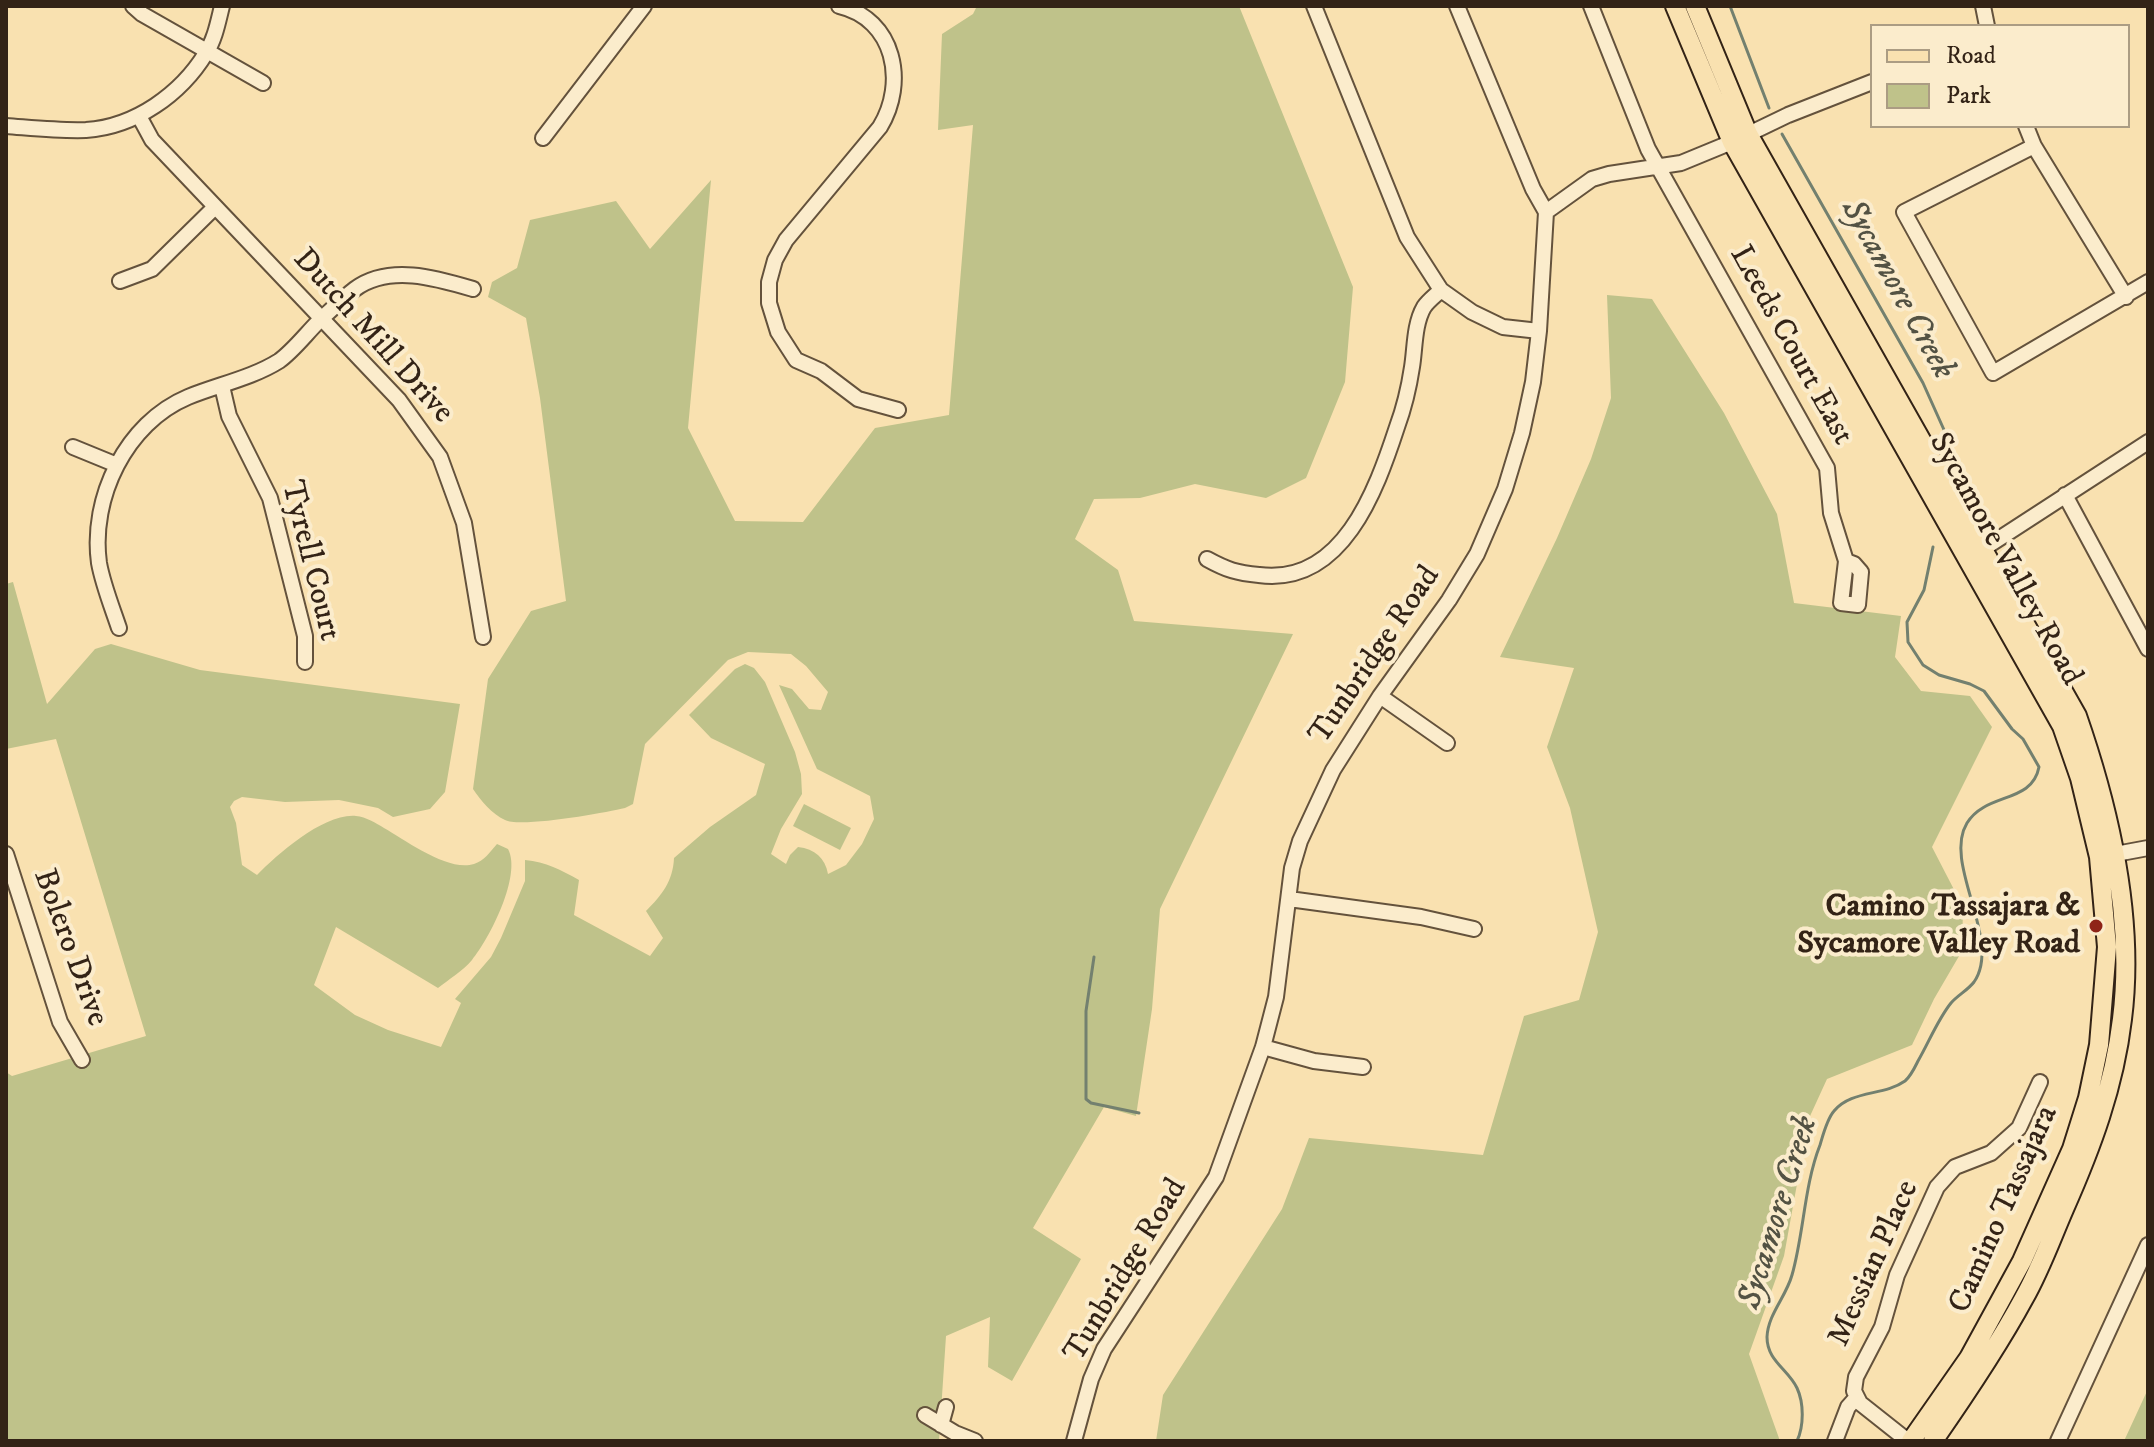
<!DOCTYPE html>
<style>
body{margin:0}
#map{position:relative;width:2154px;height:1447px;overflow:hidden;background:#f9e1b0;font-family:"IM FELL DW Pica",serif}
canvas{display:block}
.frame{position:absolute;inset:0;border:8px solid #332316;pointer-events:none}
.legend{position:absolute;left:1870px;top:24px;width:260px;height:104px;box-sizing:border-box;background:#fbeccc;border:2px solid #ab9c83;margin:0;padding:10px 14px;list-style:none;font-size:24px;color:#332316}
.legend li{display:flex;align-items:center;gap:16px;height:40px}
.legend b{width:40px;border:2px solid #ab9c83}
</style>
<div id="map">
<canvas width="2154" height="1447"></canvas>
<div class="frame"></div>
<ul class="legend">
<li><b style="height:10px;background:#f9e1b0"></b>Road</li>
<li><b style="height:22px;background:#bfc28a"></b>Park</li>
</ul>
</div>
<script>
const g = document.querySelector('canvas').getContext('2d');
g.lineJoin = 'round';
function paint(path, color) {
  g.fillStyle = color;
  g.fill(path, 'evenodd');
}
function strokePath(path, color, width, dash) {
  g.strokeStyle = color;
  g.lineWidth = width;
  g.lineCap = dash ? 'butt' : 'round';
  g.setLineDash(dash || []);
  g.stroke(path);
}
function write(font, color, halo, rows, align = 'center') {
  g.font = font + ' "IM FELL DW Pica",serif';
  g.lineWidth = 8;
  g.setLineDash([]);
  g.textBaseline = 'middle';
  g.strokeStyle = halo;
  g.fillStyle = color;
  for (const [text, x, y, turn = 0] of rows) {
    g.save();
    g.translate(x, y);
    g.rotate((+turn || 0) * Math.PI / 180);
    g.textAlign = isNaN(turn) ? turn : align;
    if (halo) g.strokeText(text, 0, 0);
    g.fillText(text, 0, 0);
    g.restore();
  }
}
const green = new Path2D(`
 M977,6H1239L1353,287L1345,382L1306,478L1266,498L1195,484L1140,498L1094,499L1075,539L1118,570L1134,621L1293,634L1160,909L1152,1009L1136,1116L1104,1107L1033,1228L1081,1259L1012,1381L988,1367L990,1317L946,1336L939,1441H6V1072L12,1076L146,1036L56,739L6,749V584L13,582L47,704L95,649L111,644L200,670L460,704L445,792L430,809L393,817L378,808L339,800L285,802L242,797L234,801L230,807L236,823L242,865L257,875C278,854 324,813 356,816C366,817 376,823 384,828C407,841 448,872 474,864C484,861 490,852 497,844L508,849C522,875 490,938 472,960C463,971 449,979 438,988L336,927L314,985L355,1015L388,1030L441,1047L461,1003L455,999L491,957L501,938L525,881V860C546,862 561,870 579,880L574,915L650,956L663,938L646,911C662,895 673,881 674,858L710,827L756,795L765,764L711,738L689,715L735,669L745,664L754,668L765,682L795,752L801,774L802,794L781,829L771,854L786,864L790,855L798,847C815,849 825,858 828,874L846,865L862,844L874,819L870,796L817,769L779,685L792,689L809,709L821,710L828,692L806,666L791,654L748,652L728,660L645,744L633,804L625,808C604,813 520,828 505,820C492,814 481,801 473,789L488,679L531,611L566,601L540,398L526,318L488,297L492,282L517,268L530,220L616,201L650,249L711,180L688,428L735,521L803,522L875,428L949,415L973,125L938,130L942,34L973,14Z
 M1607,295L1652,299L1724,413L1777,514L1794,603L1901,616L1895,657L1921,691L1970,696L1992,727L1932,847L1963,907L1962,951L1934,999L1912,1045L1827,1079L1789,1162L1797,1184L1784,1256L1749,1354L1780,1441H1156L1163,1395L1282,1209L1309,1138L1483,1155L1524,1016L1579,1000L1598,932L1570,808L1547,747L1574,668L1500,657L1557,538L1591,459L1611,398Z
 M804,804L851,828L840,850L793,826Z
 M2148,1389V1441H2124Z`);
const stream = new Path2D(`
 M1730,6L1769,108
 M1782,134L1923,383L1949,441L1958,474
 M1094,957L1086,1011V1099L1091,1103L1139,1113
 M1797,1441C1804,1426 1804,1403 1797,1388C1788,1369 1767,1361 1767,1337C1768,1314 1786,1297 1792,1275C1804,1233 1804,1186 1820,1145C1823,1135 1827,1119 1834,1111C1851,1090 1884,1096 1905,1081C1911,1076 1915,1067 1918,1061C1929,1042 1938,1019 1951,1003C1958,995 1968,990 1974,982C2003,940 1942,864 1967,823C1986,792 2032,804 2039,767L2023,739L2012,729L1984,691L1970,684L1939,675L1923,665L1908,642L1907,622L1924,590L1933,547`);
const minor = new Path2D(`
 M133,6L142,14L263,83
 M839,6C895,19 907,83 880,127L786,240L775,260L769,282V303L778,332L796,360L821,371L858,399L898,410
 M1314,6L1407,237L1441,290L1472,312L1503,327L1539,331
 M1457,6L1533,189L1546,212
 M1591,6L1648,149L1827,468L1831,513L1846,561L1841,603L1858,605L1861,572L1854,564L1846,561
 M1983,6L1987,26
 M139,116L152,140L399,400L440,457L464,523L483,637
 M6,126C33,128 60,131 86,130C135,127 181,94 206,53C215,39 218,22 222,6
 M2026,126L2034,146L2126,297
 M543,138L644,6
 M2034,146L1904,212L1993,373L2148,282
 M120,281L152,269L215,207
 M222,386L229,416L270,498L305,636V662
 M73,447L117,465
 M2065,495L2148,649
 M1977,553L2148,442
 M1207,559C1227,570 1237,573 1259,575C1342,586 1376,491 1397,427C1404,408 1409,387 1412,367C1415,349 1414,324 1424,307C1428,301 1436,295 1441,290
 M119,628C112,607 103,585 99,563C90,498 126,423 188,397C217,385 252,378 279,361C293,351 306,334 318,322C330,311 342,299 355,289C389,264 436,278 473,289
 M1380,696L1447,743
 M6,854L60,1022L82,1060
 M2105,856L2148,848
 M1289,899L1421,917L1474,929
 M1263,1047L1314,1061L1363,1067
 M925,1415L955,1433L975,1441
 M941,1425L946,1407
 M1074,1441L1091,1379L1104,1349L1216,1177L1263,1047L1276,997L1292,868L1300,841L1333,770L1380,696L1449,600L1477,554L1505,489L1522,433L1533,382L1539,331L1546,212L1592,179L1609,174L1681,163L1732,142L1788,115L1872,82
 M1835,1441L1848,1407L1856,1398
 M1908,1441L1860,1403L1854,1391L1856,1377L1882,1327L1897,1275L1937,1187L1955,1167L1991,1153L2019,1128L2040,1082
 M2058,1441L2148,1245`);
const major = new Path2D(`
 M1675,6L1732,142L2062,726L2080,778L2099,857L2107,947L2099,1045L2088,1098L2072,1149L2022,1261L1969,1358L1911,1441
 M1695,6L1748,134L2077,716C2110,811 2135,918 2122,1019C2114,1087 2091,1148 2064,1209C2051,1239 2040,1270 2024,1298C1997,1348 1965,1395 1933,1441`);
const markers = [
 [2096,926,8,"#8f2418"]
];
const streetNames = [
 ["Dutch Mill Drive",372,337,48],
 ["Leeds Court East",1790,346,61],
 ["Sycamore Valley Road",2004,560,61],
 ["Tyrell Court",309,561,76],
 ["Tunbridge Road",1376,656,-56],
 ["Bolero Drive",69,948,70],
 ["Camino Tassajara",2005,1210,-66],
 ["Messian Place",1875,1264,-66],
 ["Tunbridge Road",1127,1271,-59]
];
const poiNames = [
 ["Camino Tassajara &",2080,908],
 ["Sycamore Valley Road",2080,945]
];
const waterNames = [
 ["Sycamore Creek",1896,290,61],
 ["Sycamore Creek",1780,1213,-73]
];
paint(green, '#bfc28a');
strokePath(stream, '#73806f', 3);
strokePath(minor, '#64523c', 18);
strokePath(major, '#332316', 22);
strokePath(minor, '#fbeccc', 14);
strokePath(major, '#f9e1b0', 18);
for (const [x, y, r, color] of markers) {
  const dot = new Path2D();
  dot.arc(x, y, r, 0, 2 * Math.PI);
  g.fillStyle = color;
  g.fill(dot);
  strokePath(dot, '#fbeccc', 3);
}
write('32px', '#332316', '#fbeccc', streetNames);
write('bold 32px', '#332316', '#fbeccc', poiNames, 'right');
write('italic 34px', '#535243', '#fbeccc', waterNames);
</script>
